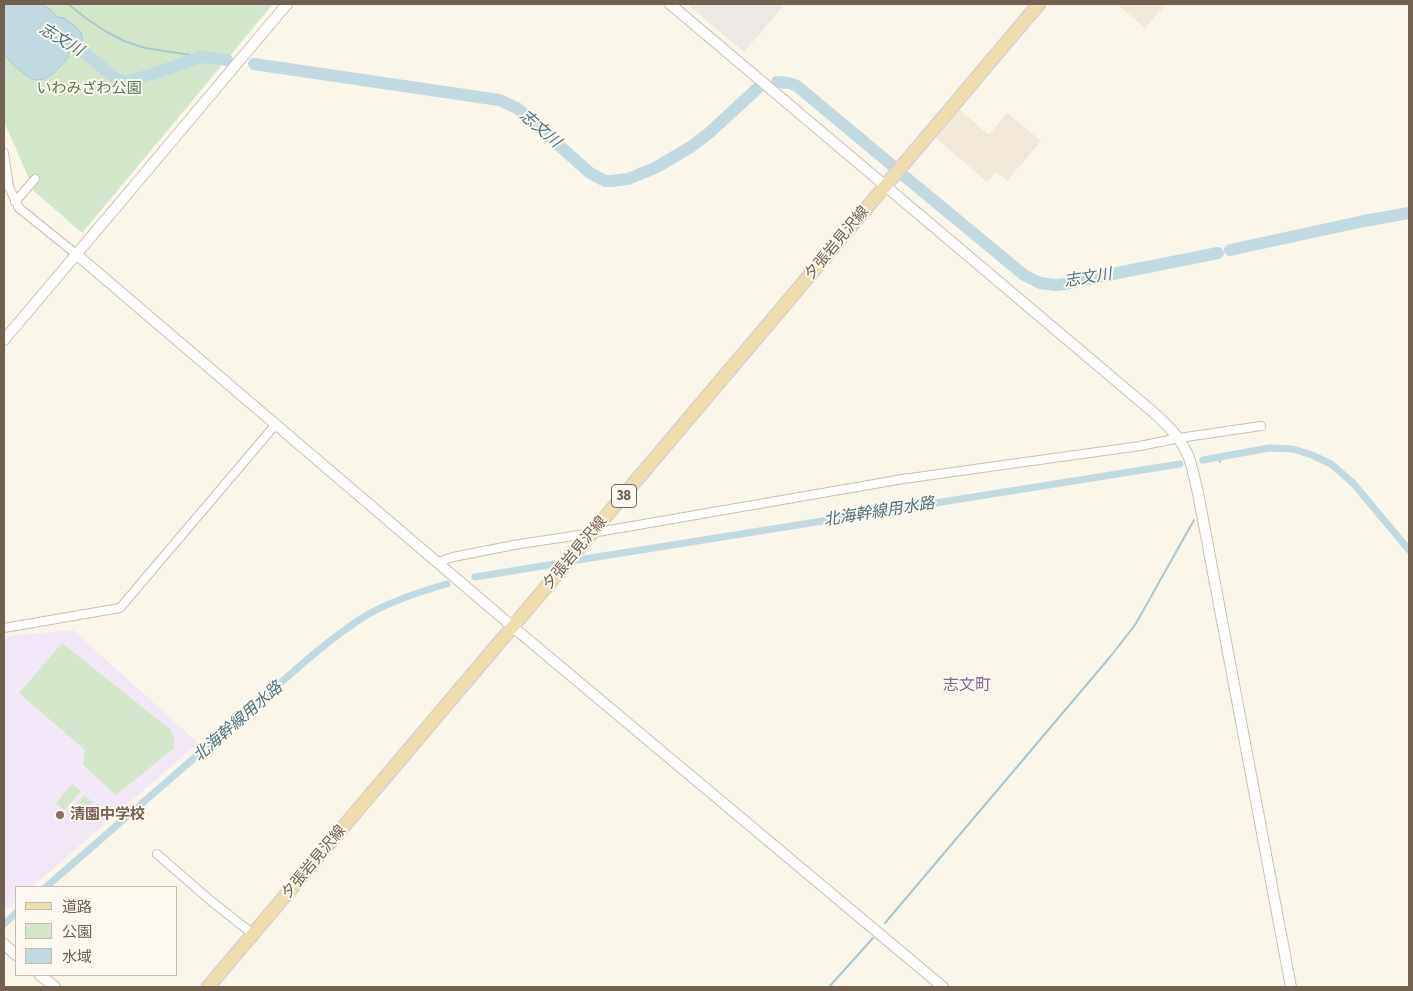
<!DOCTYPE html>
<meta charset="utf-8">
<style>
body{margin:0}
#map{position:relative;width:1413px;height:991px;overflow:hidden;background:#faf6ea;font-family:"Fira Sans Condensed","Noto Sans JP",sans-serif}
canvas{display:block}
.frame{position:absolute;inset:0;border:5px solid #726051;pointer-events:none}
.legend{position:absolute;left:15px;top:886px;width:162px;height:90px;box-sizing:border-box;background:#fdf9f0;border:1px solid #c5bcb0;margin:0;padding:6px 9px;list-style:none;font-size:15px;color:#726051}
.legend li{display:flex;align-items:center;gap:10px;height:25px}
.legend b{width:25px;border:1px solid #c5bcb0}
</style>
<div id="map">
<canvas width="1413" height="991"></canvas>
<div class="frame"></div>
<ul class="legend">
<li><b style="height:6px;background:#f0ddac"></b>道路</li>
<li><b style="height:14px;background:#d3e6ca"></b>公園</li>
<li><b style="height:14px;background:#c1d9e1"></b>水域</li>
</ul>
</div>
<script>
const g = document.querySelector('canvas').getContext('2d');
g.lineJoin = 'round';
function paint(path, color) {
  g.fillStyle = color;
  g.fill(path, 'evenodd');
}
function strokePath(path, color, width, dash) {
  g.strokeStyle = color;
  g.lineWidth = width;
  g.lineCap = dash ? 'butt' : 'round';
  g.setLineDash(dash || []);
  g.stroke(path);
}
function write(font, color, halo, rows, align = 'center') {
  g.font = font + ' "Fira Sans Condensed","Noto Sans JP",sans-serif';
  g.lineWidth = 4;
  g.setLineDash([]);
  g.textBaseline = 'middle';
  g.strokeStyle = halo;
  g.fillStyle = color;
  for (const [text, x, y, turn = 0] of rows) {
    g.save();
    g.translate(x, y);
    g.rotate((+turn || 0) * Math.PI / 180);
    g.textAlign = isNaN(turn) ? turn : align;
    if (halo) g.strokeText(text, 0, 0);
    g.fillText(text, 0, 0);
    g.restore();
  }
}
const residential = new Path2D(`
 M1117,4H1166L1145,28Z
 M959,109L989,135L1007,113L1041,141L1007,181L996,172L987,182L935,137Z`);
const industrial = new Path2D(`
 M687,4H785L744,52Z`);
const education = new Path2D(`
 M73,630L198,743L32,887H16V901L4,912V641L8,636Z`);
const green = new Path2D(`
 M4,4H273L82,233L35,192L4,122Z
 M62,643L170,729L174,738V748L116,795L83,765L85,750L19,693Z
 M72,784L81,791L64,810L56,803Z
 M84,795L93,802L76,821L68,814Z`);
const water = new Path2D(`
 M4,4H40L50,9L57,17L64,18L77,28L81,33L83,41L80,43L82,46L74,51L71,50L68,54L69,57C60,67 45,86 30,78C27,76 24,73 21,71C14,66 8,60 4,54Z`);
const stream = new Path2D(`
 M68,4L87,19L105,31L124,41L145,48L204,57
 M1220,462V457
 M885,923L1110,657L1135,625L1194,520
 M829,987L873,938`);
const canal = new Path2D(`
 M1203,460L1269,448L1293,449L1312,455L1331,464L1353,483L1409,550
 M578,560L1180,464
 M475,577L555,564
 M46,887L309,658C326,644 343,630 362,618C388,602 418,592 447,584
 M4,924L16,913`);
const river = new Path2D(`
 M64,43L79,48L116,79L125,82L156,73L198,58L204,57L227,60
 M254,64L499,100L517,108L590,173L605,181H611L628,179L657,167L692,146L709,133L760,86
 M777,82L789,83L797,86L893,166
 M903,175L1024,275L1040,283L1055,285L1066,284L1087,279L1218,253
 M1230,250L1364,221L1409,213`);
const minor = new Path2D(`
 M4,153L9,187L19,208L76,254
 M15,202L35,179
 M438,562L453,557L514,545L592,533L903,479L1140,446L1179,438L1261,426
 M4,628L120,608L276,424
 M157,854L211,901L253,934`);
const tertiary = new Path2D(`
 M670,4L1153,412C1168,426 1182,439 1189,458C1193,469 1195,481 1198,493L1291,987
 M76,254L513,627L943,987
 M4,340L129,192L287,4
 M4,944L16,955
 M40,975L55,987`);
const primary = new Path2D(`
 M208,987L1039,4`);
const markers = [
 [60,815,5,"#8d6e63"]
];
const shields = [
 [624,496,25]
];
const shieldNames = [
 ["38",624,496]
];
const parkNames = [
 ["いわみざわ公園",89,89]
];
const streetNames = [
 ["夕張岩見沢線",837,243,-50],
 ["夕張岩見沢線",575,553,-50],
 ["夕張岩見沢線",314,862,-50]
];
const educationNames = [
 ["清園中学校",70,815]
];
const waterNames = [
 ["志文川",61,40,31],
 ["志文川",540,129,41],
 ["志文川",1088,278,-9],
 ["北海幹線用水路",879,512,-9],
 ["北海幹線用水路",238,722,-41]
];
const neighbourhoodNames = [
 ["志文町",967,686]
];
paint(residential, '#f1e8da');
paint(industrial, '#ece8e3');
paint(education, '#f2e7f7');
paint(green, '#d3e6ca');
paint(water, '#c1d9e1');
strokePath(water, '#a9c7d2', 1);
strokePath(stream, '#a9c7d2', 2);
strokePath(canal, '#c1d9e1', 7);
strokePath(river, '#c1d9e1', 12);
strokePath(minor, '#cbbfb1', 10);
strokePath(tertiary, '#cbbfb1', 12);
strokePath(primary, '#d8d2ce', 15);
strokePath(minor, '#fff', 8);
strokePath(tertiary, '#fff', 10);
strokePath(primary, '#f0ddac', 12);
for (const [x, y, r, color] of markers) {
  const dot = new Path2D();
  dot.arc(x, y, r, 0, 2 * Math.PI);
  g.fillStyle = color;
  g.fill(dot);
  strokePath(dot, '#fdf9f0', 2);
}
for (const [x, y, w] of shields) {
  const box = new Path2D();
  box.roundRect(x - w / 2, y - 11.5, w, 23, 4);
  g.fillStyle = '#fdf9f0';
  g.fill(box);
  strokePath(box, '#726051', 1);
}
write('bold 14px', '#726051', null, shieldNames);
write('15px', '#567b4d', '#fdf9f0', parkNames);
write('15px', '#726051', '#fdf9f0', streetNames);
write('bold 15px', '#785e54', '#fdf9f0', educationNames, 'left');
write('italic 16px', '#4d7482', '#fdf9f0', waterNames);
write('16px', '#85698d', '#fdf9f0', neighbourhoodNames);
</script>
